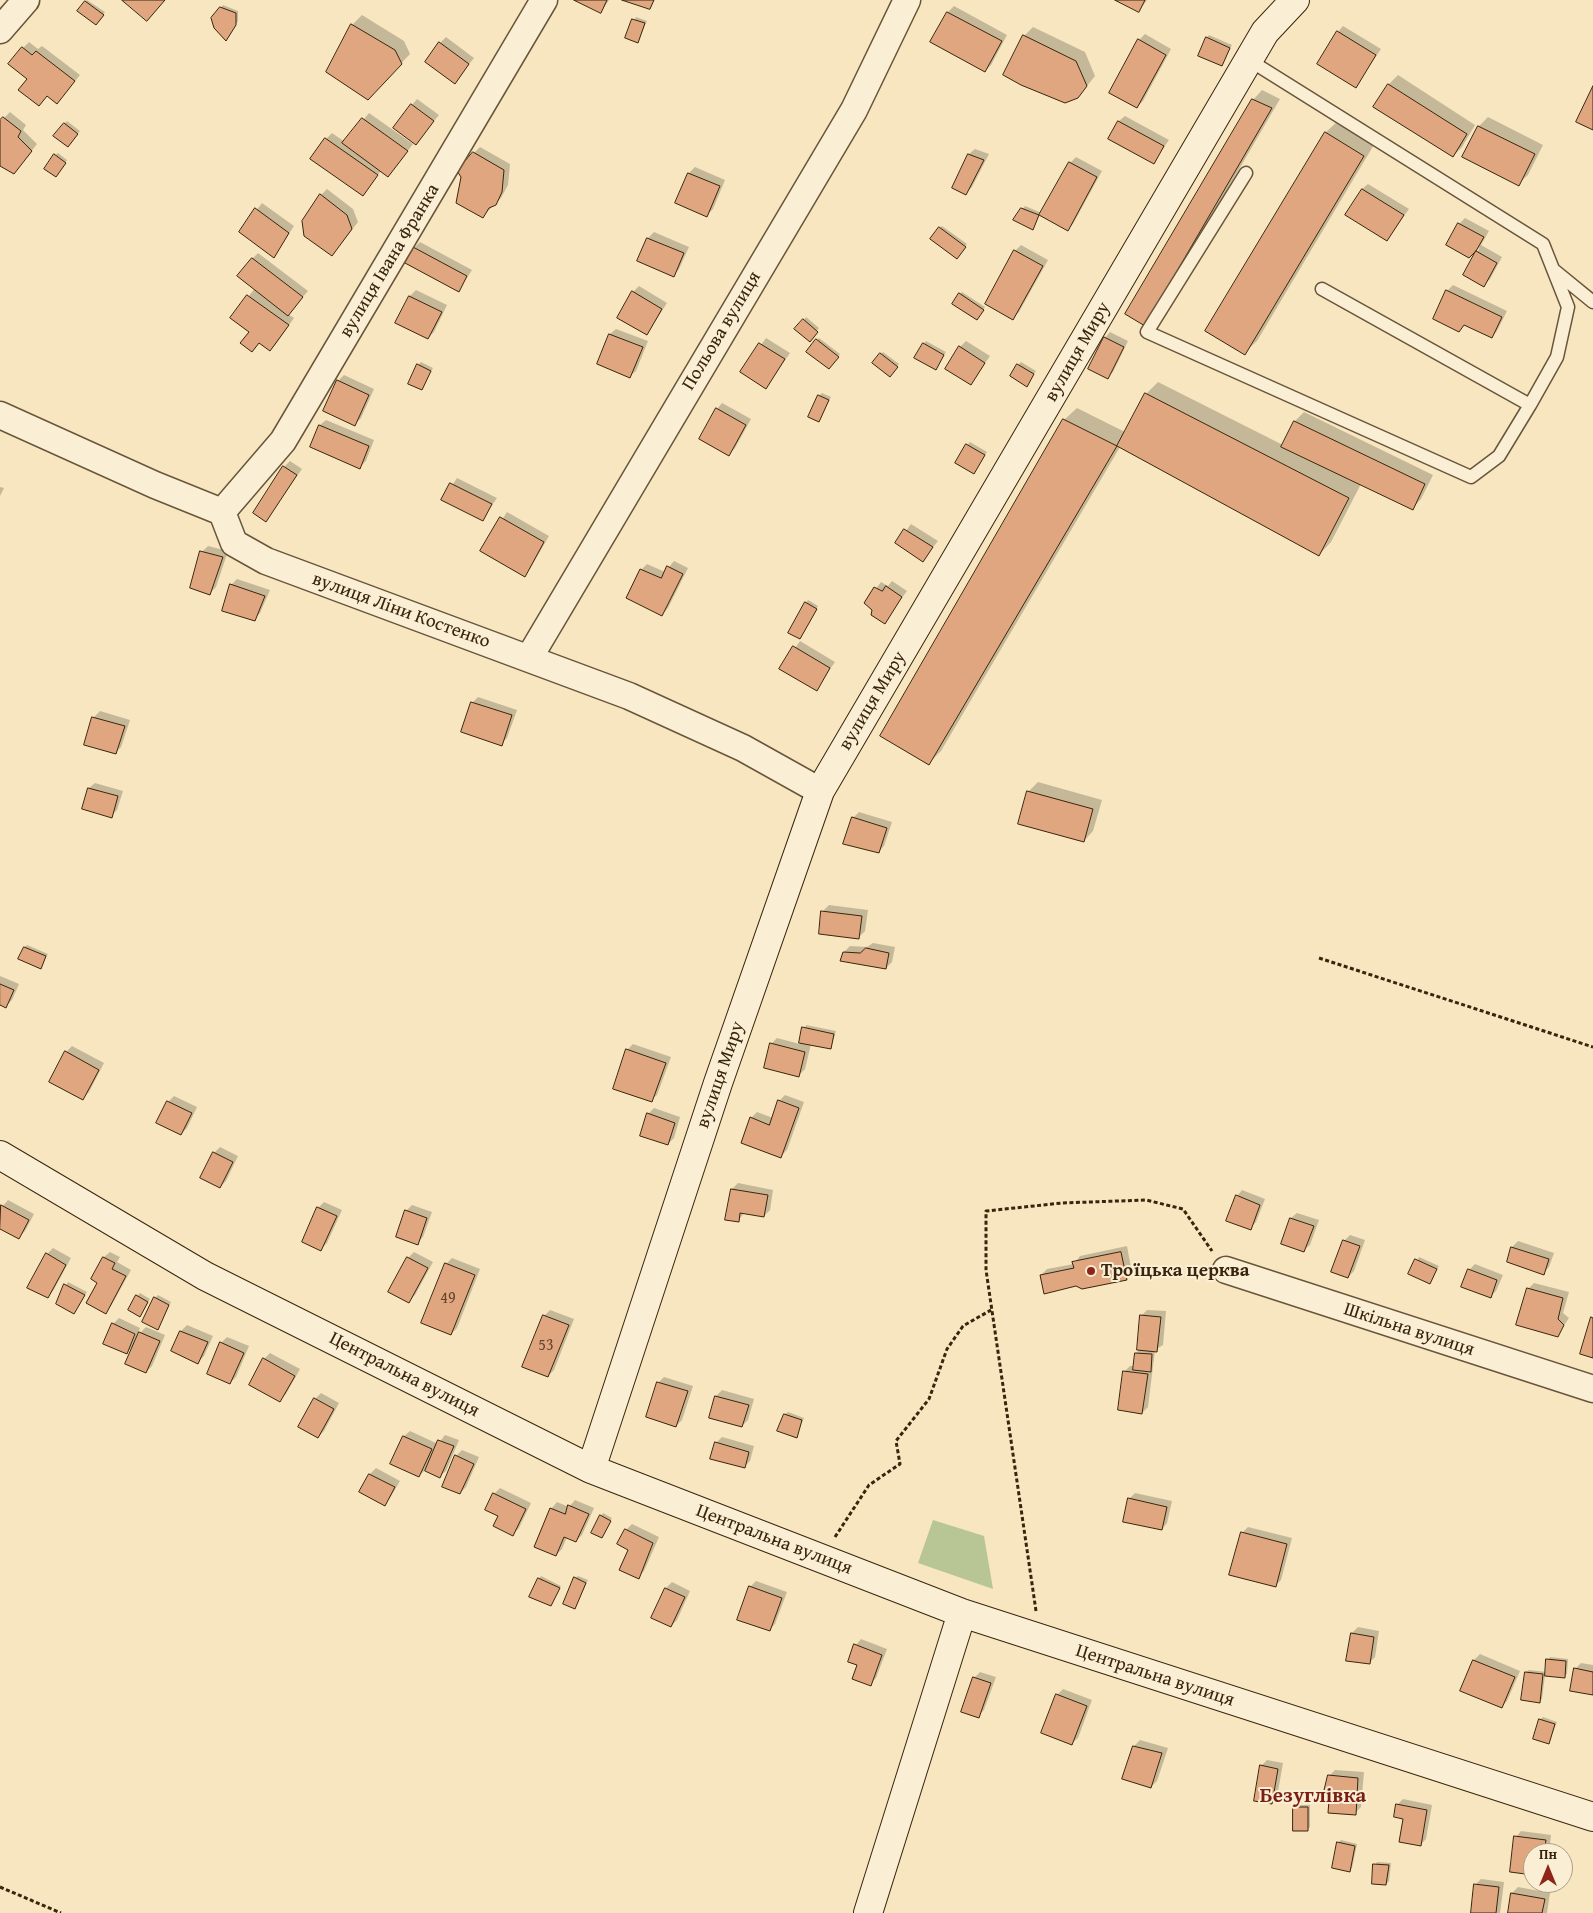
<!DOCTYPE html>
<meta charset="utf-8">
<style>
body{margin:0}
#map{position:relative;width:1593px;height:1913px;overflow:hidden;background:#f7e6bf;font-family:"Gentium Book Plus",serif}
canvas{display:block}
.north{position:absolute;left:1523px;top:1843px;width:50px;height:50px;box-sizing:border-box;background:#faefd5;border:1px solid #ad9e85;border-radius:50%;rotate:0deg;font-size:14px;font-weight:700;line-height:20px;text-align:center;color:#39250d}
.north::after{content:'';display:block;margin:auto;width:18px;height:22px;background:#8f2418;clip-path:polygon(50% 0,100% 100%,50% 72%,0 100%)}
</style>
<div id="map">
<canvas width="1593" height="1913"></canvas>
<div class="north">Пн</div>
</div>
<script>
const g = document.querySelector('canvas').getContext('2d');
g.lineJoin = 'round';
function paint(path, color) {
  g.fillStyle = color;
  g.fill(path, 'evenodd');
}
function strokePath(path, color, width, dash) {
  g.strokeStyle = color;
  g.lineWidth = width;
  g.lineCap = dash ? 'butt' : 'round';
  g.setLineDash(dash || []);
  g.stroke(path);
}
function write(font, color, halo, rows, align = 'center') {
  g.font = font + ' "Gentium Book Plus",serif';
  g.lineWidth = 4;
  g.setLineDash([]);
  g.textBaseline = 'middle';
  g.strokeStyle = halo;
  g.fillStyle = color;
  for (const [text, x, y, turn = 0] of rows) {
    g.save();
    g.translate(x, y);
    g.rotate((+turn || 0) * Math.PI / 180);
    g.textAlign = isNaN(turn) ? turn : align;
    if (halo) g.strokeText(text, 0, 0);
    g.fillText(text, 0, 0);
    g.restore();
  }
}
const green = new Path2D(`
 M933,1520L984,1536L993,1589L918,1563Z`);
const shadow = new Path2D(`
 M87,0L105,12L99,21L79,11Z
 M577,0H609L601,12Z
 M1118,0H1147L1139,11Z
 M223,5L238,11V21L228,37L221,8Z
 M954,6L1007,35L991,65L985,71L932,42L948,12Z
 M362,15L404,41L410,54L377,89L328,72L352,25Z
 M636,17L647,21L638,41L627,37Z
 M1343,26L1381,49L1356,86L1338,32Z
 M1033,27L1085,52L1095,76L1078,97L1024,36Z
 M1145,34L1171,49L1143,101L1137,107L1139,40Z
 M1209,35L1232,45L1222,65L1207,38Z
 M446,37L474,58L455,82L440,43Z
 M29,42L38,49L42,46L80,75L63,96L48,95L39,105L29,79L23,48Z
 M1398,75L1475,125L1462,147L1453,156L1375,107L1389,84Z
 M1262,90L1280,99L1154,315L1253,100Z
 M417,99L439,115L416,143L412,105Z
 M10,112L26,125L23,130L37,144L20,166L0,164V122Z
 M369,113L413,144L393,170L381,171L363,194L326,139L332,133L345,142Z
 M1125,116L1169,140L1153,163L1119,121Z
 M1488,117L1543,145L1528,175L1518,184L1464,157L1479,126Z
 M67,121L80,131L70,143L64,124Z
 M1338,121L1375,143L1257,341L1244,353L1325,133Z
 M480,147L510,164L508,185L501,198L483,216L474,153Z
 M975,149L989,154L972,187L966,193L954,187L969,154Z
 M58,153L67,160L59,173L55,155Z
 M1076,157L1102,171L1073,224L1068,229L1040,214L1032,228L1015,219L1025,206L1042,213L1070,163Z
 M695,167L725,180L713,209L707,215L689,173Z
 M1368,184L1409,209L1387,240L1362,189Z
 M327,189L353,209L358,222L332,255L321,195Z
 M262,203L294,226L274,257L240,232Z
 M1465,218L1489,231L1481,245L1502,257L1490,279L1484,285L1465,275L1480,247L1469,256L1459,224Z
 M942,226L967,244L959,255L940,228Z
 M654,232L689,247L679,269L674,275L648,238Z
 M420,242L472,270L459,290L414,248Z
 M1021,245L1048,260L1019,312L1013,318L1015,251Z
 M258,253L308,291L288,314L294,318L276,344L270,350L260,342L252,350L250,331L232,318L255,288L253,258Z
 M1453,285L1507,311L1497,331L1492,337L1447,291Z
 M639,286L667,303L647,334L633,292Z
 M416,290L447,305L434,332L428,338L397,322L410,296Z
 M962,292L985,307L979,316L960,294Z
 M806,317L819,328L812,337L804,320Z
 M616,329L648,341L636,371L630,376L599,364L610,334Z
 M1110,332L1128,341L1113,372L1107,378L1105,338Z
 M766,338L790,353L766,388L742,372Z
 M819,338L840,354L831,365L817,340Z
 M926,341L946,352L938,366L924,344Z
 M966,341L990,356L971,384L960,347Z
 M883,352L899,364L892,373L881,354Z
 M421,362L433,368L422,389L418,365Z
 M1021,362L1036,371L1029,382L1018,365Z
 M344,375L374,389L361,418L355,424L338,381Z
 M1158,382L1283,445L1295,421L1304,412L1433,475L1421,499L1412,509L1361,484L1331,542L1319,555L1120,447L941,751L928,764L1064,420L1077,408L1125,432L1146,394Z
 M822,393L831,397L819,420V396Z
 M722,403L751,419L735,448L729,454L717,409Z
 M326,420L374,440L366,461L360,467L311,446L320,425Z
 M970,442L987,452L976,470L967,445Z
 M290,461L302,469L266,520L284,467Z
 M457,478L497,498L482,520L443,499Z
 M0,487L4,488L0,496Z
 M507,512L549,536L530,569L524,575L482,551Z
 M911,524L938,541L923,560L897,543Z
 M208,546L228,551L216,587L210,593L202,552Z
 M674,561L688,568L668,608L662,614L628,597L641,570L647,564L665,572Z
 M237,579L270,590L260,613L254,619L231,585Z
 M892,581L907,591L884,622L865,603L881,582L888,586Z
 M808,600L818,606L800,637L806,603Z
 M800,641L835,662L816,690L781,669Z
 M478,697L517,710L507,738L501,744L472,703Z
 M100,711L130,720L121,747L115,753L86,744L94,717Z
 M1038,782L1102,800L1093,831L1084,841L1029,791Z
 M95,783L123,791L117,810L111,816L89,788Z
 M859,812L892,822L884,846L878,852L853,818Z
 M829,905L868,910L865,931L859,937L823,911Z
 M873,943L895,947L892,962L886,968L844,952L850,946L867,947Z
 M27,945L48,954L40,968L25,947Z
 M0,976L19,984L12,1000L6,1006L0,1004Z
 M806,1025L836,1031L831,1048L811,1044L805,1069L799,1075L771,1044L777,1038L800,1044Z
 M633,1044L671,1057L657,1095L651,1100L627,1050Z
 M72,1046L104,1063L89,1092L83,1098L66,1052Z
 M785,1095L804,1102L787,1150L781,1156L751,1118L757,1112L773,1118L779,1101Z
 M174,1096L197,1107L187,1128L181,1134L168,1102Z
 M654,1108L680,1117L674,1138L668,1144L648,1114Z
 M220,1147L238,1156L226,1181L220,1187L214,1153Z
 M738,1183L773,1190L770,1210L764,1216L745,1212L738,1221L732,1189Z
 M1242,1190L1265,1199L1256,1222L1250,1228L1237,1196Z
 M8,1200L34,1214L25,1231L19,1237L0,1227V1209Z
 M324,1202L342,1210L327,1243L321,1249L318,1208Z
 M412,1205L432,1212L423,1237L417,1243L406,1211Z
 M1297,1213L1319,1220L1310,1245L1304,1250L1291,1218Z
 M1350,1235L1365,1240L1354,1271L1348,1277L1344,1241Z
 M1518,1241L1554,1253L1549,1267L1543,1273L1509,1261L1512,1247Z
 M1127,1246L1132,1273L1126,1279L1076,1285L1041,1275L1047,1269L1074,1264L1080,1256Z
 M53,1248L71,1258L53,1291L47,1297V1254Z
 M110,1252L120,1257L117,1262L131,1270L111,1306L106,1312L104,1257Z
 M414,1252L433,1262L415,1295L409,1301L408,1258Z
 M1419,1257L1439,1266L1430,1282L1410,1274Z
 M452,1258L480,1269L457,1328L451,1334L446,1264Z
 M1475,1264L1503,1275L1496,1291L1490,1297L1469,1270Z
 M68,1282L87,1292L74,1312L57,1303Z
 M1534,1283L1569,1292L1563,1313L1569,1318L1557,1336L1528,1289Z
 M140,1293L150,1299L140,1315L137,1296Z
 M158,1295L171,1302L158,1329L155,1298Z
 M550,1310L574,1319L554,1370L548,1376L544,1316Z
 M1147,1310L1166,1311L1163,1345L1155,1350L1148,1407L1142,1413L1124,1372L1130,1366H1135L1136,1353L1141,1349V1316Z
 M119,1318L140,1328L137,1336L146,1327L165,1335L152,1366L146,1372L135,1344L127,1353L104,1343L113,1324Z
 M187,1325L213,1336L204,1356L198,1362L172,1351L181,1331Z
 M227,1337L249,1346L236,1377L230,1383L221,1343Z
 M270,1353L300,1369L286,1394L280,1400L264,1359Z
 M664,1377L693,1386L682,1420L676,1426L659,1382Z
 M722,1390L754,1399L748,1420L742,1426L711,1417L716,1396Z
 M321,1393L339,1403L324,1431L318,1437L300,1426L315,1399Z
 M788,1412L804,1418L796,1436L785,1414Z
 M410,1431L438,1444L445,1435L459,1440L446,1471L440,1476L425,1470L419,1476L392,1463L404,1436Z
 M722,1437L754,1446L750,1461L744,1467L716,1443Z
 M462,1450L479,1457L466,1487L460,1493L456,1456Z
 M376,1468L400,1481L390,1498L384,1504L361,1492L370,1474Z
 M500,1488L531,1503L519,1528L513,1534L499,1516L494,1494Z
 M1135,1493L1172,1501L1167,1523L1162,1529L1129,1499Z
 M575,1500L594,1508L582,1535L576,1541L567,1537L562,1549L556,1555L535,1546L552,1508L557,1502L569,1507Z
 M603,1513L612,1518L602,1537L601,1516Z
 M632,1524L659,1537L644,1571L638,1577L629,1549L626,1530Z
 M1248,1527L1292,1538L1281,1580L1275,1586L1242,1533Z
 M541,1576L561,1586L551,1605L539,1579Z
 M578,1576L588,1580L575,1608V1578Z
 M756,1581L787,1592L775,1624L769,1630L750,1587Z
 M672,1582L690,1591L677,1620L671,1626L652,1617L666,1588Z
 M1358,1627L1379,1631L1375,1657L1369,1663L1352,1633Z
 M861,1639L887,1649L876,1678L870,1684L859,1664L856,1645Z
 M1480,1654L1520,1671L1507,1701L1501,1707L1462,1690L1474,1660Z
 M1550,1657L1568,1659L1567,1674L1564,1676L1545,1675L1542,1699L1539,1701L1526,1672L1529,1670L1547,1672L1548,1660Z
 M1581,1663L1593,1665V1693L1575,1669Z
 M980,1672L996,1677L984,1710L978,1716L974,1678Z
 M1063,1689L1092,1700L1078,1738L1072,1743L1057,1695Z
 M1543,1717L1557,1722L1549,1742L1540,1720Z
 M1140,1740L1168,1748L1157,1781L1151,1787L1134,1746Z
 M1267,1760L1283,1763L1277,1797L1271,1803L1261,1766Z
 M1335,1770L1364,1772L1361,1807L1355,1813L1329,1776Z
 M1403,1799L1432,1805L1426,1839L1420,1845L1397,1805Z
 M1297,1805H1310V1827L1307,1830L1294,1807Z
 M1521,1831L1551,1835L1549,1853H1533V1873L1516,1837Z
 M1341,1840L1357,1844L1352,1868L1349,1871L1338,1843Z
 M1377,1862L1391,1863L1389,1881L1386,1884L1375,1865Z
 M1481,1879L1504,1882L1500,1913H1472L1475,1885Z
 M1518,1887L1550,1893L1547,1913H1509L1512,1893Z`);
const building = new Path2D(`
 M122,0H165L147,21Z
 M574,0H607L601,13Z
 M622,0H654L650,9Z
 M1115,0H1145L1139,12Z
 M85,1L104,15L96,25L77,11Z
 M220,7L236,13V25L226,41L214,28L211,18Z
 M947,12L1002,41L985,72L930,42Z
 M632,19L645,23L638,43L625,38Z
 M351,24L395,50L402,64L368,100L326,72Z
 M1337,31L1376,55L1356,88L1317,64Z
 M1023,35L1076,61L1087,86L1078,98L1065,103L1021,85L1003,75Z
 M1206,37L1230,48L1222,66L1198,56Z
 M1138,39L1166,55L1137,108L1109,93Z
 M439,42L469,64L455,84L425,62Z
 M22,47L32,55L36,51L75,81L57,104L47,96L39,106L18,90L27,79L8,64Z
 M1388,84L1467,134L1453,157L1373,107Z
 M1593,86V130L1576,122Z
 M1252,99L1272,108L1145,326L1125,314Z
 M411,104L434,121L416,145L393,128Z
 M3,117L21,131L18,137L32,151L14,174L0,166V120Z
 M362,118L408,151L388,177L342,143Z
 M1118,121L1164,146L1154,164L1108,139Z
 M64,123L78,134L68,147L53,136Z
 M1478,126L1535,154L1519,186L1462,157Z
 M1325,132L1364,156L1245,355L1205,331Z
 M325,138L378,175L363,196L310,159Z
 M473,152L504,170L502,192L496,205L489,208L483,218L456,203L461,177L457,171Z
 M54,154L66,163L56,177L44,169Z
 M968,154L984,160L966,195L952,188Z
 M1069,162L1097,177L1068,231L1039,215Z
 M688,173L720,186L707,217L675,203Z
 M1362,189L1404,215L1387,241L1345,215Z
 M320,194L347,215L352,229L332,256L304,236L302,221Z
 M255,208L289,233L274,258L239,232Z
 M1021,208L1039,215L1033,230L1013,220Z
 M1458,223L1484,237L1476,251L1469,258L1446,245Z
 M939,227L966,247L957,259L930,239Z
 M647,238L684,253L674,277L637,261Z
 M413,247L467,276L459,292L405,263Z
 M1014,250L1043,266L1013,320L985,304Z
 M1476,251L1497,263L1484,287L1463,275Z
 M252,258L303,297L288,316L237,276Z
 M1446,290L1502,317L1492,338L1464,325L1459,332L1433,319Z
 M632,291L662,309L647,335L617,318Z
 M959,293L984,310L977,320L952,304Z
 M247,295L289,325L270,351L259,343L252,352L240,343L249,332L230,318Z
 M409,296L442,312L428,339L395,323Z
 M803,319L818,332L810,342L794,329Z
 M609,334L643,347L630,378L597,364Z
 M1104,337L1124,347L1108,379L1088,369Z
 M816,339L839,357L829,369L806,352Z
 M759,343L785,359L766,389L740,372Z
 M923,343L944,355L936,370L914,358Z
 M959,346L985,363L971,385L945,369Z
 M880,353L898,367L890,377L872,363Z
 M417,364L431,371L422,390L408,384Z
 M1017,364L1034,374L1027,387L1010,376Z
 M337,380L369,395L355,426L323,411Z
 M1145,393L1349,498L1319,556L1117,446Z
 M818,395L829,400L819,422L808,417Z
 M716,408L746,425L729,456L699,439Z
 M1063,419L1117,446L929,765L880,736Z
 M1294,421L1425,484L1413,510L1281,447Z
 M319,425L369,446L360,469L310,447Z
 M966,444L985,455L974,474L955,463Z
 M283,466L297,475L266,522L253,513Z
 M450,483L492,504L483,521L441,500Z
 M500,517L544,542L525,577L480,551Z
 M904,529L933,547L923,562L895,543Z
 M200,551L223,557L210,595L190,588Z
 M667,566L683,574L662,616L626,598L640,569L661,578Z
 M230,584L265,596L255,621L222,611Z
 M886,586L902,597L885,624L871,615L872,610L864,603L874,587L882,591Z
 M805,602L817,609L800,639L788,633Z
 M793,646L830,668L817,691L779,669Z
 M471,702L512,715L502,746L461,732Z
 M92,717L125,726L116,754L84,745Z
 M88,788L118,796L112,818L82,809Z
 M1027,791L1093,809L1084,842L1018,824Z
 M852,817L887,828L879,853L843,844Z
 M821,911L862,916L859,939L819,934Z
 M24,947L46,956L41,969L18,959Z
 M866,948L889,953L886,969L840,961L843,952L860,953Z
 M0,984L14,990L6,1008L0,1005Z
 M802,1027L834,1034L831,1049L799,1043Z
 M770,1043L805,1052L799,1077L764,1068Z
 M626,1049L666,1063L652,1102L613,1089Z
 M65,1051L99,1070L83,1100L49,1082Z
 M778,1100L799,1108L781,1158L741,1143L750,1117L769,1125Z
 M167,1101L192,1113L181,1135L156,1123Z
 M647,1113L675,1123L668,1145L640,1136Z
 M213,1152L233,1162L220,1188L200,1178Z
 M731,1189L768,1195L764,1217L740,1213L739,1222L725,1220Z
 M1236,1195L1260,1205L1251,1230L1226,1221Z
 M1,1205L29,1220L19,1239L0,1229Z
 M317,1207L337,1216L321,1251L302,1242Z
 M405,1210L427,1218L418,1245L396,1237Z
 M1290,1218L1314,1226L1304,1252L1281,1244Z
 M1343,1240L1360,1246L1348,1278L1331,1272Z
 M1511,1247L1549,1259L1544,1275L1507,1262Z
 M1121,1252L1127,1280L1082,1289L1076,1286L1044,1294L1040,1275L1074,1268L1072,1262Z
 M46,1253L66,1265L48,1298L27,1288Z
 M103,1257L115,1263L112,1269L126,1276L106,1314L86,1303L97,1283L91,1279Z
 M407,1257L428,1268L409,1303L388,1292Z
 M1415,1259L1437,1269L1430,1284L1408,1274Z
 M445,1263L475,1275L451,1335L421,1323Z
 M1468,1269L1497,1280L1491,1298L1461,1287Z
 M64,1284L85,1295L74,1314L56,1304Z
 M1527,1288L1563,1298L1558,1319L1564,1325L1558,1337L1516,1325Z
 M136,1295L148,1302L140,1317L128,1310Z
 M154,1297L169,1305L158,1330L142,1322Z
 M543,1315L569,1325L548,1377L522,1367Z
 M1140,1315L1161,1317L1157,1352L1137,1350Z
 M1591,1317L1593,1318V1358L1580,1354Z
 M112,1323L135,1334L127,1354L103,1344Z
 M180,1331L208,1342L198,1364L171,1351Z
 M139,1332L160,1341L146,1373L125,1364Z
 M220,1342L244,1353L230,1384L207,1374Z
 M1135,1353L1152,1354L1151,1372L1133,1370Z
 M263,1358L295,1376L280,1402L249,1385Z
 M1123,1371L1148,1374L1142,1414L1118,1410Z
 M657,1382L688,1391L676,1427L646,1417Z
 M715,1396L749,1405L742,1427L709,1418Z
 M314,1398L334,1409L318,1438L298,1427Z
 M784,1414L802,1420L797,1438L777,1431Z
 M403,1436L432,1449L419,1477L390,1464Z
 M438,1440L454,1446L440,1478L425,1471Z
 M715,1442L749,1452L745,1468L710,1459Z
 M455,1455L474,1464L460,1494L442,1487Z
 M369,1474L395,1487L385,1506L359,1492Z
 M493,1493L526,1509L513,1536L493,1526L498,1516L485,1510Z
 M1128,1498L1167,1507L1162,1530L1123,1522Z
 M568,1505L589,1514L576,1542L564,1537L556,1556L534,1547L550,1508L565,1514Z
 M600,1515L611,1521L602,1538L591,1533Z
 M625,1529L653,1543L639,1579L619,1570L628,1550L617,1544Z
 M1241,1532L1287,1544L1276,1587L1229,1575Z
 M574,1577L586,1583L575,1609L563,1604Z
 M538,1578L560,1588L551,1606L529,1597Z
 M749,1586L782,1598L770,1631L737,1620Z
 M665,1588L685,1597L671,1627L651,1618Z
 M1351,1633L1374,1637L1370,1664L1346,1661Z
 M854,1644L882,1655L871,1686L852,1679L857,1665L848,1662Z
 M1546,1659L1566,1661L1565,1678L1545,1676Z
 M1473,1660L1515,1677L1502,1708L1460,1691Z
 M1574,1668L1593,1672V1695L1570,1691Z
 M1525,1672L1543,1674L1540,1703L1521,1700Z
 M973,1677L991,1683L979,1718L961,1712Z
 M1056,1694L1087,1706L1072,1745L1041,1733Z
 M1539,1719L1555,1724L1549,1744L1533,1739Z
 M1133,1746L1162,1753L1151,1788L1122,1779Z
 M1260,1765L1278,1769L1272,1804L1254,1801Z
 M1328,1775L1358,1778L1356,1815L1328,1813L1329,1800L1323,1796Z
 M1396,1804L1427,1810L1421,1846L1399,1842L1403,1819L1394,1817Z
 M1293,1807H1308V1831H1293Z
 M1514,1836L1546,1840L1544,1853H1533V1875L1510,1872Z
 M1337,1842L1355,1846L1350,1872L1332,1868Z
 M1373,1864L1389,1865L1386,1885L1372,1884Z
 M1474,1884L1499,1887L1496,1913H1471Z
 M1511,1893L1545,1899L1542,1913H1508Z`);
const path = new Path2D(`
 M1319,958L1593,1047
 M835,1537L869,1485L900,1464L896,1441L929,1399L947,1349L963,1326L991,1310
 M1036,1611L986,1270V1211L1062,1203L1146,1200L1183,1209L1212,1251
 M0,1887L61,1913`);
const lane = new Path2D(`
 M1249,60L1543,244L1568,307L1557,357L1530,405L1322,289
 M1246,173L1147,332L1471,477L1499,456L1530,405
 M1555,271L1593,302`);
const street = new Path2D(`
 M0,30L26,0
 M0,415L155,485L222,512L234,543L266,561L629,696L743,748L820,791
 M222,512L283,441L544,0
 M529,658L854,110L907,0
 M1226,1270L1593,1389`);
const secondary = new Path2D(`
 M0,1155L205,1276L591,1469L962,1613L1593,1817
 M591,1469L718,1083L820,791L1265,32L1295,0
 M868,1913L962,1613`);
const markers = [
 [1091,1271,5,"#8f2418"]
];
const numberNames = [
 ["49",448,1299],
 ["53",546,1346]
];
const streetNames = [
 ["вулиця Івана Франка",390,261,-59],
 ["Польова вулиця",722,331,-59],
 ["вулиця Миру",1078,352,-60],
 ["вулиця Ліни Костенко",401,611,20],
 ["вулиця Миру",873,701,-59],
 ["вулиця Миру",721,1075,-71],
 ["Шкільна вулиця",1409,1330,18],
 ["Центральна вулиця",404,1375,27],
 ["Центральна вулиця",774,1540,21],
 ["Центральна вулиця",1155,1676,18]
];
const poiNames = [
 ["Троїцька церква",1101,1271]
];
const quarterNames = [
 ["Безуглівка",1313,1797]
];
paint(green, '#b8c696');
paint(shadow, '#0003');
paint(building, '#e0a680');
strokePath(building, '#39250d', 1);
strokePath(lane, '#68553a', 15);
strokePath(street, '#68553a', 29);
strokePath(secondary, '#39250d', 30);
strokePath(path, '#39250d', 3, [4, 2.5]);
strokePath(lane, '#faefd5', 12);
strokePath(street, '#faefd5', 26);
strokePath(secondary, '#faefd5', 28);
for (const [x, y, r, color] of markers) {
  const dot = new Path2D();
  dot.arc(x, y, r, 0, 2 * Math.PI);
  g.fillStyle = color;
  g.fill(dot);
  strokePath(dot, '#faefd5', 2);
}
write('16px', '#63452a', null, numberNames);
write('19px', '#39250d', '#faefd5', streetNames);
write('bold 19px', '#39250d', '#faefd5', poiNames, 'left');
write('bold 21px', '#7a1f14', '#faefd5', quarterNames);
</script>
